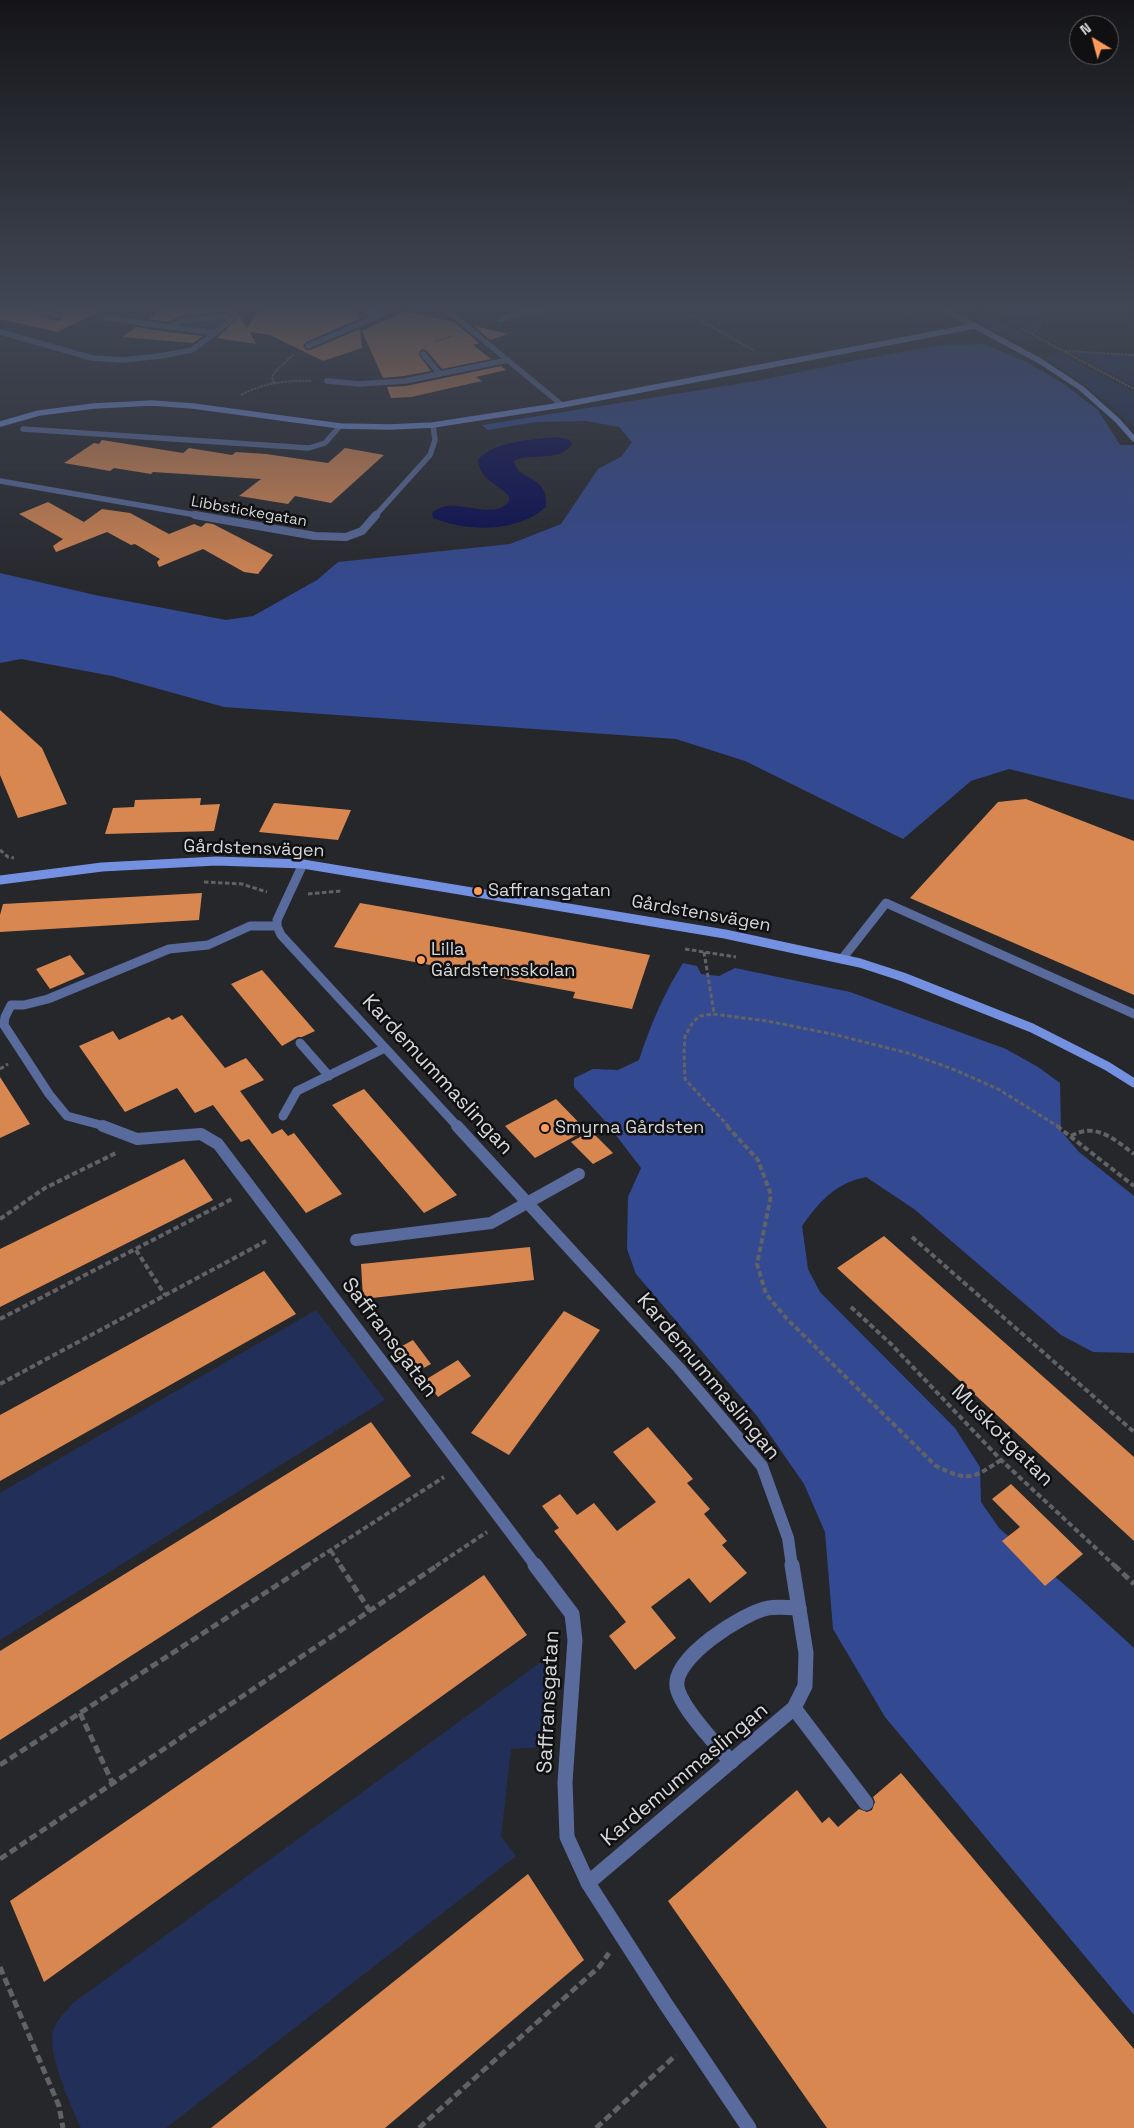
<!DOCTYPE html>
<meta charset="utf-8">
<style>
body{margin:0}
#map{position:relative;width:1134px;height:2128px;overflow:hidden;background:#26272b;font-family:"Space Grotesk",sans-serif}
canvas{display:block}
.north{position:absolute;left:1069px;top:15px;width:50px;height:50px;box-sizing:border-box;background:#101012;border:1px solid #5f6062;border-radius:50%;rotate:323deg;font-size:14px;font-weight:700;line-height:20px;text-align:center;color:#d6d7d9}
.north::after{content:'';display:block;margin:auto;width:18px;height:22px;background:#fe9b58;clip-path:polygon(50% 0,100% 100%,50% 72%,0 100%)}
</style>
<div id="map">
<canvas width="1134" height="2128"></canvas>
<div class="north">N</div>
</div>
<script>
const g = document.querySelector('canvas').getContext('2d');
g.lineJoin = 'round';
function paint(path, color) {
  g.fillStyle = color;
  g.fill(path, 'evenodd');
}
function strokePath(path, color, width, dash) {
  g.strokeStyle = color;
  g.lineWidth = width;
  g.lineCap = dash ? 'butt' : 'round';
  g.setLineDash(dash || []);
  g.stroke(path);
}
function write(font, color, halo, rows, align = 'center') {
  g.font = font + ' "Space Grotesk",sans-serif';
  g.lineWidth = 5;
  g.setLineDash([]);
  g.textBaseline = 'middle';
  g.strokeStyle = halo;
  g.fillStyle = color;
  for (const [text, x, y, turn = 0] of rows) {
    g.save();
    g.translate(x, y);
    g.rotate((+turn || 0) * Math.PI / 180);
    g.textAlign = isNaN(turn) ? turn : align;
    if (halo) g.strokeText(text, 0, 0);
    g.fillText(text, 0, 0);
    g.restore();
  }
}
const green = new Path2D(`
 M998,306H1046L1034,330L1031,332L988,309Z
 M980,312L1030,337C1010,344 992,329 975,320L979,319Z
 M220,318L226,322L215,330L184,327L182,323Z
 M1082,352L1134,355V386L1073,353Z
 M1060,353L1134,393V427L1104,399L1045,357Z
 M316,1310L385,1400L0,1640V1493Z
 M556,1651L542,1747L511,1749L501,1836L516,1856L166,2128H81C71,2106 45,2050 54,2028C57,2020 67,2011 73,2003Z`);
const forest = new Path2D(`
 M984,344L1027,362L1064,384L1098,410L1120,445H1134V800L1009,769L971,781L903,839L745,761L676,739L224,707L112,676L21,659L0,663V573L95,595L226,620L253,616L317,580L338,562L510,544L561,524L598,469L622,456L632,442L619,427L586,421L536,422L488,430L482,425L756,381L873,357L942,345Z
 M683,963L697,966L701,974L719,976L735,968L850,992L1006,1049L1038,1067L1060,1083L1061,1131L1079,1152L1134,1196V1353L1093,1352L1061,1335L914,1209L866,1177C834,1184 820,1201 802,1226L808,1269L820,1292L955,1428L980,1467L981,1502L999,1528L1075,1594L1134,1648V2015L885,1717L833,1629L825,1532L804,1484L757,1416L636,1274L627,1249L628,1197L641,1168L605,1121L574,1087V1078L593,1069L618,1070L639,1060C650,1026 664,993 683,963Z`);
const water = new Path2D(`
 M558,437L570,440L572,444C560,463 531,452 514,461C518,483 549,473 546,507C517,533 468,532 433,518L432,513C454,493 488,523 509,502V496C497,483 480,480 478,460C492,441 536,439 558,437Z`);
const building = new Path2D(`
 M0,306H32L41,317L59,321L63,317L62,313L44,306H111L57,332L0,319Z
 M166,306H234L247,328L260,307L330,309V306H357L359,319L306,342L303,346L306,350H310L360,329L362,348L323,361L270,335L250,332L256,344L217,338L236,320L235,316L225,312L181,316L168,322L148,319Z
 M405,311L454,322L479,343L473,345L491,359L442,369L427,351L423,349L420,351L419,355L431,371L404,376L383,378L362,331Z
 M474,326L508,334L490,340Z
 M136,327L168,332L203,336L193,343L122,337Z
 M501,366L506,370L476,377L482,381L411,397L391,398L387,387L406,386Z
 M102,440L183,453L189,448L232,455L236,452L266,454L328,463L345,448L384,455L331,503L295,496L288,504L239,496L261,479L153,472L151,474L114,468L110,471L64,463L94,443L99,444Z
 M48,502L84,522L102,509L130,513L169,534L194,524L201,527L206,523L213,524L273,555L258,574L244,572L203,549L159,567L157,562L160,559L135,544L131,545L107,532L56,552L53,546L63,539L19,514Z
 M0,710L42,748L67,804L18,818L0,775Z
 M201,798L200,805L220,804L214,831L105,834L113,808L134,807L135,800Z
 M1026,799L1134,841V995L910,898L998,802Z
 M274,803L351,810L338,840L259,832Z
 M202,893L199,920L0,932V915L3,904Z
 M360,903L513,930L650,955L632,1009L573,998L575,992L334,947Z
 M70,955L85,974L50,989L36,969Z
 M262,970L269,978L315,1031L302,1037H298L282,1046L231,984Z
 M182,1015L225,1068L246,1058L264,1080L240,1091L272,1134L282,1129L288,1136L294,1133L342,1194L306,1213L249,1139L241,1142L213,1105L195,1113L177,1088L125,1112L79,1046L113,1031L119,1040L169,1017L172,1020Z
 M0,1077L30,1124L0,1138Z
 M364,1089L457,1195L424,1213L332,1105Z
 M556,1099L586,1130L535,1158L505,1126Z
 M591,1131L613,1153L593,1164L571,1142Z
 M184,1159L213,1200L0,1307V1249Z
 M884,1236L1134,1457V1541L837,1268Z
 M530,1247L534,1280L363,1299L361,1264Z
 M264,1271L296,1314L0,1481V1415Z
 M564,1311L600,1330L509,1455L471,1433Z
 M413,1340L431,1364L411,1375L393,1351Z
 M458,1360L471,1376L438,1397L425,1380Z
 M371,1422L411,1476L0,1740V1651Z
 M648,1427L693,1479L687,1483L710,1509L704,1514L727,1541L722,1545L747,1573L710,1603L689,1578L651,1607L676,1638L635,1670L609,1636L626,1622L554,1531L559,1528L542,1506L560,1494L577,1515L594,1503L617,1531L656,1502L613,1452Z
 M1011,1484L1083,1554L1045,1586L1002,1541L1020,1527L992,1499Z
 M484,1575L527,1635L44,1982L10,1901Z
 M901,1773L1134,2049V2128H827L668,1901L797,1790L822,1823L829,1817L838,1827L859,1809L867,1812L872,1810L875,1802L873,1797Z
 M528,1874L584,1960L385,2128H211Z`);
const pathFar3 = new Path2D(`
 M675,306L755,351
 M893,306L906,311L918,320
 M979,309L993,306
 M75,314L91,312
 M1020,328L1134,389
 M1032,334L1036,331L1049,306
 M435,342L452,336
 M1065,351L1134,355
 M274,383L272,377L274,373L294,354
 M241,395C263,383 287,380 312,381`);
const pathFar2 = new Path2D(`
 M0,850L8,857L14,858
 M204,882L242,884L267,892
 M308,894L341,891
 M685,949L736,957
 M704,952L714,1013
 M0,1069L8,1064
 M729,1127L685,1079L684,1053L685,1036L693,1022L700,1016L713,1014L767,1021L837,1035L911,1054L955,1070L998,1089L1059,1127`);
const pathFar1 = new Path2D(`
 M727,1126L758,1160L771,1195L757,1264L766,1294L787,1319L936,1466C968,1482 972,1479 1001,1460
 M1057,1126L1134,1186
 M1071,1136C1096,1122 1114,1139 1134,1154
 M0,1219L45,1188L116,1153
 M912,1237L1134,1432
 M136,1250L165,1295
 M851,1307L891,1344L1001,1460L1115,1566
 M0,1319L234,1198
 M0,1384L266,1241
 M331,1551L341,1566
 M306,1566L444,1477
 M436,1566L487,1532`);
const path = new Path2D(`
 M340,1565L370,1611
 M1114,1565L1134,1584
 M80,1713L113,1784
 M0,1765L308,1565
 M0,1859L438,1565
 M0,1967L59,2106L63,2128
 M419,2128L599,1967L609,1953
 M596,2128L676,2055`);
const laneFar3 = new Path2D(`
 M160,356L192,350L215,333`);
const laneFar2 = new Path2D(`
 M842,959L886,903L1134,1014
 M300,1043L329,1076
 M283,1116L297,1091L385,1048`);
const laneFar1 = new Path2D(`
 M356,1240L491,1223L579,1174`);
const lane = new Path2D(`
 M794,1708L866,1803
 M731,1762C717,1745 681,1708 677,1687C672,1658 743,1613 768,1608C778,1606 789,1608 799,1608`);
const streetFar4 = new Path2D(`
 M37,306L44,313L59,316
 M363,306L366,310L381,315
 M442,306L562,405
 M552,306H570
 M938,306L975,326
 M224,316L232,319L215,333L169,327L182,321Z
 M107,318L169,327
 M500,320L521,313L554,307
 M0,332L92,358L123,360L160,356
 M308,346L381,315L390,309V306
 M423,354L440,374
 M327,381L359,384L405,381L508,360
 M23,429L309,448L325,443L340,426
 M0,481L202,516
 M375,516L430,455L435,440L433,425`);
const streetFar3 = new Path2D(`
 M195,515L315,536L346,537L362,531L376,515`);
const streetFar2 = new Path2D(`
 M277,926L281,935L458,1127
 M277,926V920L303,864
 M108,1127L67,1116L49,1094L4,1025L5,1017L11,1005H24L48,999L169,949L208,945L250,926H277`);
const streetFar1 = new Path2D(`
 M103,1126L137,1139L201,1134L218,1144L536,1566
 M457,1126L679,1368L762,1466L788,1538L792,1566`);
const street = new Path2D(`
 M535,1565L572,1614L575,1640L565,1782L567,1837L588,1883L665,2003L749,2128
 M588,1883L794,1708L805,1686L806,1653L792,1565`);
const secondaryFar1 = new Path2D(`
 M0,424L39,413L94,406L152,403L193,406L340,426L390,427L433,425L562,405L975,326L1040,361L1081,388L1117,420L1134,439`);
const secondary = new Path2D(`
 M0,880L102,867L216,861L303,864L725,934L860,963L903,977L1032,1028L1107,1066L1134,1083`);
const markers = [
 [478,891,5,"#fe9b58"],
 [421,960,5,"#fe9b58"],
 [545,1128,5,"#fe9b58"]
];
const farStreetnames = [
 ["Libbstickegatan",249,512,10]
];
const streetNames = [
 ["Gårdstensvägen",254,849,2],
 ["Gårdstensvägen",701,914,10]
];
const poiNames = [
 ["Saffransgatan",488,891],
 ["Lilla",431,950],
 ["Gårdstensskolan",431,971],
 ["Smyrna Gårdsten",555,1128]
];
const nearStreetnames = [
 ["Kardemummaslingan",437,1075,47],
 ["Saffransgatan",389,1338,53],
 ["Kardemummaslingan",708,1377,50],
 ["Muskotgatan",1002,1436,45],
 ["Saffransgatan",549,1702,-87],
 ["Kardemummaslingan",685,1775,-40]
];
paint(green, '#223059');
paint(forest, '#334992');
paint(water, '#060950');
paint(building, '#d98750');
strokePath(pathFar3, '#616265', 2, [2.5, 1]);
strokePath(pathFar2, '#616265', 3, [4.5, 2.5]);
strokePath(pathFar1, '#616265', 4, [5.5, 3]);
strokePath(path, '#616265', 5, [8, 4]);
strokePath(laneFar3, '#596b9d', 5.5);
strokePath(laneFar2, '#596b9d', 9);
strokePath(laneFar1, '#596b9d', 12);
strokePath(lane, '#596b9d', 15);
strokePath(streetFar4, '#596b9d', 5.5);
strokePath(streetFar3, '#596b9d', 8);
strokePath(streetFar2, '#596b9d', 9);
strokePath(streetFar1, '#596b9d', 12);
strokePath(street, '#596b9d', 15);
strokePath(secondaryFar1, '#7491e1', 5.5);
strokePath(secondary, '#7491e1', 9);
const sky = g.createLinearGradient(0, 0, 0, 604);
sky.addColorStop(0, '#151518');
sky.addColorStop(0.51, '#414755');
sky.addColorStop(1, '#41475500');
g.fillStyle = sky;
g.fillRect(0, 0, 1134, 604);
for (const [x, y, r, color] of markers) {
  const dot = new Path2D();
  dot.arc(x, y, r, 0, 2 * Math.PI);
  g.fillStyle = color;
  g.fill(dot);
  strokePath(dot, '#101012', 2);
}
write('15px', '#d6d7d9', '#101012', farStreetnames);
write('18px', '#d6d7d9', '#101012', streetNames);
write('18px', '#d6d7d9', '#101012', poiNames, 'left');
write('21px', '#d6d7d9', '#101012', nearStreetnames);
</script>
